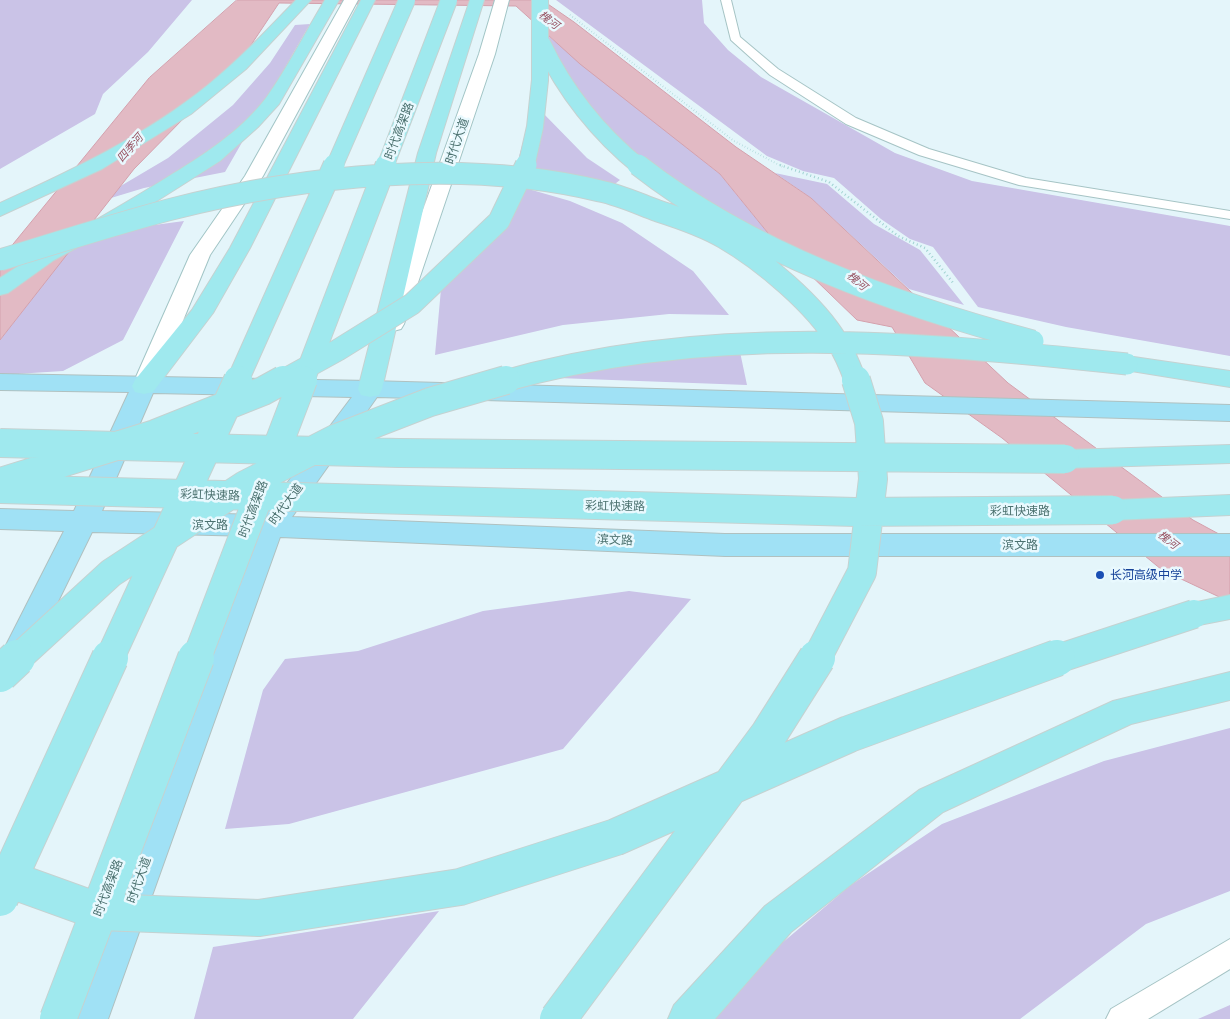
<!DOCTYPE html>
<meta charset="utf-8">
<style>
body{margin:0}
canvas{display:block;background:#e4f5fa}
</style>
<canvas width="1230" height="1019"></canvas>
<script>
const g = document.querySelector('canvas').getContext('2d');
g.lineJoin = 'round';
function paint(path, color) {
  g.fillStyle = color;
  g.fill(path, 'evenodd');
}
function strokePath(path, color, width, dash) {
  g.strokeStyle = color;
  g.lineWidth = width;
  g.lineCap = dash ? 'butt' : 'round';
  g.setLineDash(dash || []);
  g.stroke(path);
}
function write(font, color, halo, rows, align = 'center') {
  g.font = font + ' Commissioner,"Noto Sans SC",sans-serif';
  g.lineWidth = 5;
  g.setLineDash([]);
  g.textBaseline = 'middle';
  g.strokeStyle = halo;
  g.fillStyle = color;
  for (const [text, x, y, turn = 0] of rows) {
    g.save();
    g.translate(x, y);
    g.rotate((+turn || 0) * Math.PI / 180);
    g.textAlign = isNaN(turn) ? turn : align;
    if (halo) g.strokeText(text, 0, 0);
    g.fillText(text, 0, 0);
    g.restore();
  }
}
const green = new Path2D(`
 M0,0H192L148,52L103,94L95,114L0,169Z
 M556,0H702L704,23L728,50L761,77L895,153L972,181L1230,226V356L1066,327L978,307L933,247L910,239L881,219L834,178L803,171L767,156Z
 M310,24L225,172L144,188L111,198L119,187L168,158L233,105L270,63L295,25Z
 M547,35L720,174L772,238L743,225L631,156L572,88Z
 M542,112L587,158L620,180L607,190L561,174L517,164L531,113Z
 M775,173L827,184L874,224L920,250L964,305L909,289L811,198Z
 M525,188L570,201L622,223L693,271L729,315L669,314L563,325L435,355L441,289Z
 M184,221L123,340L63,371L0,375V340L75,243L125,229Z
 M740,352L747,385L558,378L660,358Z
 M629,591L691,599L563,749L289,824L225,829L263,690L285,659L358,651L483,611Z
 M1230,728V891L1146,924L1020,1019H710L757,964L851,885L942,824L1104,761Z
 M439,911L353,1019H194L213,947Z
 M1230,1005V1019H1198Z`);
const water = new Path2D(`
 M237,0H542L574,22L736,147L811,198L1008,383L1193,520L1230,540V602L1162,570L1002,438L925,383L892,327L857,320L772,238L720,174L580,64L516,6L279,3L241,60L134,169L0,340V260L149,78Z`);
const pathFar1 = new Path2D(`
 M570,15L734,141L783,167`);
const path = new Path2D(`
 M780,165L829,182L898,236L925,248L954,284`);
const service = new Path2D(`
 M721,0H731L740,37L778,69L856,118L929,149L1026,178L1230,211V219L1019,185L919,155L846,124L770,75L731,40Z
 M1230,939V969L1148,1019H1106L1111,1009Z`);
const secondary = new Path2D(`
 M344,0H358L263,176L210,255L156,386L153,392L144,394L135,392L132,386L190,255L245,176Z
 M495,0H509L495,54L404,324L401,329L393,331L385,329L382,324L479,54Z`);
const primary = new Path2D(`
 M0,374L370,381L1230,405V421L377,397L292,517L725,534H1230V556H725L280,537L108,1019H68L252,536L92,532L24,671L13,675L2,671L0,657L64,531L0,529V509L74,511L129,392L0,390ZM153,393L352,397L263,515L102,511Z`);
const trunk = new Path2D(`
 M296,0H311L246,69L191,114L102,169L0,216V203C73,170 146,135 208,85C240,59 268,29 296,0Z
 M325,0H339L279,104L258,127L220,161L122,223L54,260L8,293L0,295V278C54,242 111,213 166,178C202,156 240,132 266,98C287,69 306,31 325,0Z
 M361,0H375L250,248L213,313L153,392L144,394L135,392L132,386L135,380L192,310L230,248Z
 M470,0H484L436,153L382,389L379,395L370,397L361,395L358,389L418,153Z
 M1127,356L1230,371V387L1119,369L1115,364L1119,359Z
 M1230,445V463L1065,468L1056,465L1052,459L1056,453L1065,450Z
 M1230,495V515L1113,520L1103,517L1099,510L1103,503L1113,500Z
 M1230,595V619L1194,626L1183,623L1179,614L1183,605Z
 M1230,672V700L1131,724L943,812L791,932L715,1019H668L674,1005L765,906L919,790L1113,701Z`);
const trunkBridgeFar3 = new Path2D(`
 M542,43C565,91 598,133 640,167
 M334,167L407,0
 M385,167L449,0
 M526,167L535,127L540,80V0`);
const trunkBridgeFar2 = new Path2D(`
 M638,165C752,254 895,304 1033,341
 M0,260C56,243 112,225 168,210C304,175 463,158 600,191C620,195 639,204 658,211C680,218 704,226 724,238C762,260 816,305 838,343C846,355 851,369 856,382
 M237,382L334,165
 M280,382L338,350L412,304L499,221L526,165
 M303,382L386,165
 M501,382C709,322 916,342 1127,364`);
const trunkBridgeFar1 = new Path2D(`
 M0,443L399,453L1065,459
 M4,481L155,434L263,391L283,380
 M0,489L856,512L1113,510
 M16,660L111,573L245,485L337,438L430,402L506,380
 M109,660L238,380
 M196,660L303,380
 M816,660L862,572L873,479L869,422L856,380
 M1054,660L1194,614`);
const trunkBridge = new Path2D(`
 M0,674L17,658
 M0,876L100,912L259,918L460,887L616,837L849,734L1057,658
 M0,898L110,658
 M58,1019L196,658
 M558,1019L769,734L817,658`);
const markers = [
 [1100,575,5,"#1a4fb4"]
];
const farWaternames = [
 ["槐河",549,20,37],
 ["四季河",130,148,-49],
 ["槐河",857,281,40],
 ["槐河",1168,540,38]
];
const streetNames = [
 ["时代高架路",399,131,-69],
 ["时代大道",457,141,-71],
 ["彩虹快速路",210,495,2],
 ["时代大道",286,504,-54],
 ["彩虹快速路",615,506,1],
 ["时代高架路",253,509,-69],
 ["彩虹快速路",1020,511],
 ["滨文路",210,525],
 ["滨文路",615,540,2],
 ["滨文路",1020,545],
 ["时代大道",139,880,-70],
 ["时代高架路",108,888,-69]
];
const transitNames = [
 ["长河高级中学",1110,575]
];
paint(green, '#cac3e7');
paint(water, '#e2bac4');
strokePath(water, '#d4a1ad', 1);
strokePath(service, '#a6c4c5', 2);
strokePath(secondary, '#a2c5c6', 2);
strokePath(primary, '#b0c1c0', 2);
strokePath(trunk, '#c5d2d1', 2);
strokePath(pathFar1, '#a1d3d2', 2, [0.5, 2.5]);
strokePath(path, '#a1d3d2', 2.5, [1, 3]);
paint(service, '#fff');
paint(secondary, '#fff');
paint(primary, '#a0e1f5');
paint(trunk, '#9fe9ee');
strokePath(trunkBridgeFar3, '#c5d2d1', 18, []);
strokePath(trunkBridgeFar2, '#c5d2d1', 23, []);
strokePath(trunkBridgeFar1, '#c5d2d1', 30, []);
strokePath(trunkBridge, '#c5d2d1', 38, []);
strokePath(trunkBridgeFar3, '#9fe9ee', 16);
strokePath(trunkBridgeFar2, '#9fe9ee', 21);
strokePath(trunkBridgeFar1, '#9fe9ee', 28);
strokePath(trunkBridge, '#9fe9ee', 36);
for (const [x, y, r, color] of markers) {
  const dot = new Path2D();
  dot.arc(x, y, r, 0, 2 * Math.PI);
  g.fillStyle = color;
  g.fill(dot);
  strokePath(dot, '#e9f9fe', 2);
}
write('italic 11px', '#975060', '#e9f9fe', farWaternames);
write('12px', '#4b716f', '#e9f9fe', streetNames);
write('12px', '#164399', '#e9f9fe', transitNames, 'left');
</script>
